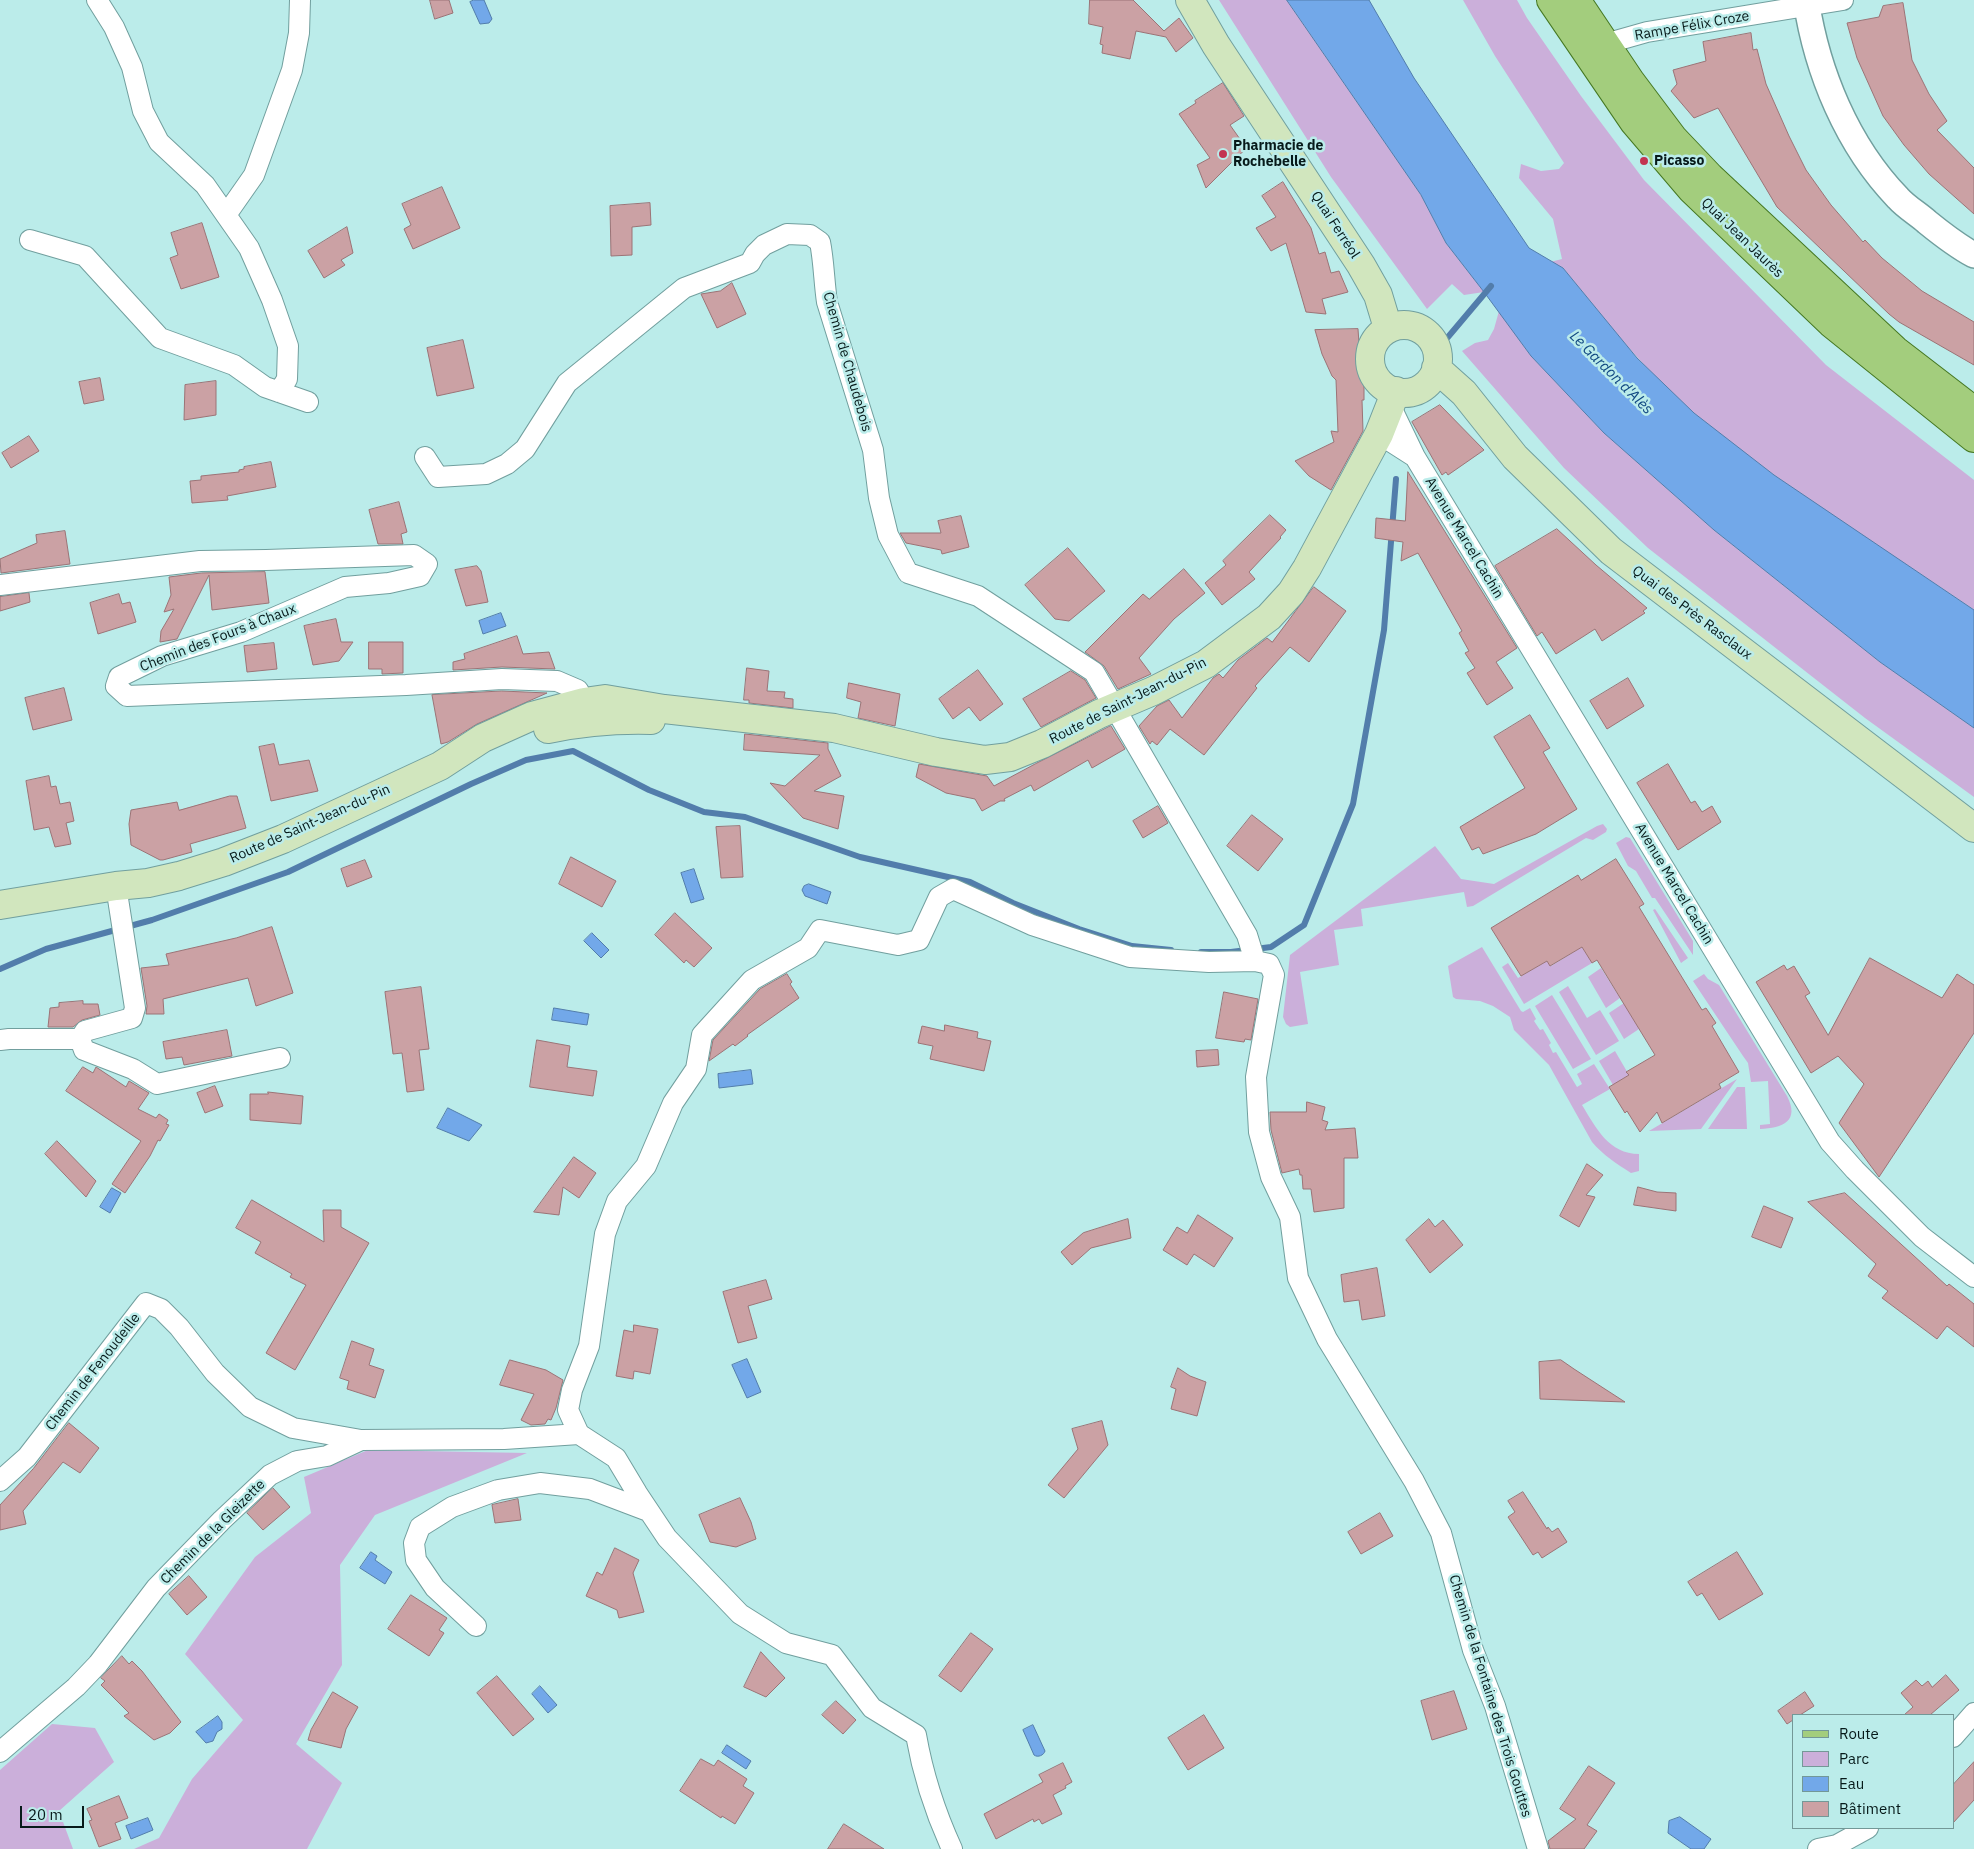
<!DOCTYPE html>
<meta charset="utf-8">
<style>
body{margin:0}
#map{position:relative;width:1974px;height:1849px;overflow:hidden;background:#bbecea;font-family:"IBM Plex Sans",sans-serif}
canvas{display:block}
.legend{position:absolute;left:1792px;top:1714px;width:162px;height:115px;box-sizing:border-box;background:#bbecea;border:1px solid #739897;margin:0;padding:6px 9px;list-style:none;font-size:15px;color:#071a1a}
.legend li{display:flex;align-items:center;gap:10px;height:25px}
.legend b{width:25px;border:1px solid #739897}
.scale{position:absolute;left:20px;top:1806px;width:64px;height:22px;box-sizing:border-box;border:2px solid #071a1a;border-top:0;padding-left:6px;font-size:15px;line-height:18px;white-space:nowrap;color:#071a1a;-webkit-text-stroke:4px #bbecea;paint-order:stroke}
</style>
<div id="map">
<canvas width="1974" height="1849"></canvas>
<ul class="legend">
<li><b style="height:6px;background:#a3cd7d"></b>Route</li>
<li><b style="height:14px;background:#cbafda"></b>Parc</li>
<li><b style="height:14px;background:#72a8e9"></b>Eau</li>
<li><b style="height:14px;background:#cba1a4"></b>Bâtiment</li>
</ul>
<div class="scale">20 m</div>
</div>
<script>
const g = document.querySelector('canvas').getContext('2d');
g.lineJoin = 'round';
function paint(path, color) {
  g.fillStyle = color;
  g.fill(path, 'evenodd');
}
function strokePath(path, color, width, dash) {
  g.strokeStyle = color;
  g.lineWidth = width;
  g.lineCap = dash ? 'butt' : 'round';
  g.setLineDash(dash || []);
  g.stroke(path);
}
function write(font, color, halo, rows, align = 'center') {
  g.font = font + ' "IBM Plex Sans",sans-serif';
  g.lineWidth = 5;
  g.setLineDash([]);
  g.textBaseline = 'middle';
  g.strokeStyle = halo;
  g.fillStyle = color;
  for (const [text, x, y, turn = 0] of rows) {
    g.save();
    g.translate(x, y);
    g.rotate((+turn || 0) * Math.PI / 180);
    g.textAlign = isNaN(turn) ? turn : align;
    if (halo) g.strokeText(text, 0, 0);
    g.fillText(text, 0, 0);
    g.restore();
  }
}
const green = new Path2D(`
 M1219,0H1287L1421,195L1446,243L1484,292L1464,295L1452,284L1427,309L1331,177Z
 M1463,0H1517L1527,18L1581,96L1644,180L1826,365L1974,480V610C1881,546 1782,487 1695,414C1645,372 1605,319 1563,268L1550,262L1562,259L1553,219L1519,178L1521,164L1541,171L1559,169L1564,163L1495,56Z
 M1499,311L1531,356L1604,433L1714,530L1880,662L1974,728V797L1865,718L1648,548L1564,468L1462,351L1475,343L1488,340L1494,329Z
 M1603,824L1607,829L1606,832L1593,840L1586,838L1473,906L1467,907L1464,892L1361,909L1363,926L1334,930L1339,965L1300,972L1308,1024L1290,1027L1286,1024L1283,1017L1290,955L1435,846L1461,879L1494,884L1597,826Z
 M1626,837L1630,838L1693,941V955L1655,898H1652L1636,871L1628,866L1616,843Z
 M1655,909L1688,958L1681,963L1653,910Z
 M1482,947L1521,1011L1523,1012L1530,1008L1536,1019L1534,1021L1540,1030L1543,1029L1551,1043L1549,1045L1553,1053L1556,1052L1577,1087L1582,1084L1577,1074L1594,1064L1610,1089L1582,1105C1596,1128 1609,1154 1639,1154V1171L1631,1173C1617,1164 1603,1155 1592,1142L1549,1065L1514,1030L1510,1017L1493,1006L1480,1001L1456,999L1453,997L1448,966Z
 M1582,947L1592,963L1524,1004L1502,967L1508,963L1518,978L1547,961L1551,966Z
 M1601,968L1620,998L1606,1008L1588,977Z
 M1704,974L1708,979L1719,985L1787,1096C1800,1121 1783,1128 1760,1129V1125L1770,1124L1768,1081L1751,1082L1748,1063L1743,1056L1693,981Z
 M1568,986L1587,1018L1600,1010L1619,1041L1596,1055L1559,992Z
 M1552,995L1591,1059L1573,1069L1535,1006Z
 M1624,1003L1639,1029L1624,1039L1609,1013Z
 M1615,1051L1629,1075L1613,1085L1599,1061Z
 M1737,1079L1701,1129L1649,1131Z
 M1737,1087H1745L1747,1129H1708Z
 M368,1450L527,1453L375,1515L340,1565L342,1665L296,1744L342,1783L307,1849H134L159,1838L192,1779L243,1720L185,1654L255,1557L311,1513L304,1477Z
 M52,1724L95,1728L114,1762L59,1811L73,1849H0V1770Z`);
const water = new Path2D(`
 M474,0H484L492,19L489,23L480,24L470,2Z
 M1287,0H1369L1414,78L1529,248L1563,268L1637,358L1694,413L1774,475L1974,610V728L1880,662L1714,530L1604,433L1531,356L1484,292L1446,243L1421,195Z
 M501,613L506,626L483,634L479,621Z
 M694,869L704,899L691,903L681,873Z
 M809,884L831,892L827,904L805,896L802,890L804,886Z
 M592,933L609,950L601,958L584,941Z
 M554,1008L589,1014L587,1025L552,1020Z
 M751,1070L753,1084L719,1088L718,1074Z
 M448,1108L482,1125L469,1141L437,1128Z
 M112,1188L121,1193L110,1213L100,1207Z
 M747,1359L761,1392L747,1398L732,1365Z
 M371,1552L377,1556L375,1560L392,1572L385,1584L360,1568Z
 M540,1686L557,1705L548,1713L532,1694Z
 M218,1716L222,1722V1729L217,1732L213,1741L206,1743L196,1732Z
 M1033,1725L1045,1751C1044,1755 1038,1758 1034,1755L1023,1730Z
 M727,1745L751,1761L746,1769L722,1753Z
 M1680,1817L1711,1839L1704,1849H1691L1668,1833L1669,1821Z
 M148,1818L153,1830L131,1839L126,1826Z`);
const stream = new Path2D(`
 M1448,337L1491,286
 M1201,952H1231L1271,947L1304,925L1353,804L1384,630L1396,479
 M0,969L46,949L152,920L288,872L471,784L526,760L573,751L649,790L704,812L745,817L860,857L970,882L1013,903L1079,929L1132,946L1171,950`);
const building = new Path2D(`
 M430,0H449L453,13L435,19Z
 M1090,0H1133L1164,31L1179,18L1193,38L1176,52L1166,37L1136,31L1130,59L1102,53L1103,45L1100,44L1103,27L1089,24Z
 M1903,3L1912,60L1929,94L1947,121L1937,130L1974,168V214L1929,174L1904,145L1883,116L1857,58L1847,23L1879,17L1883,6Z
 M1751,33L1753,50L1757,49L1766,84L1789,136L1806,170L1831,205L1863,242L1865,240L1882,258L1922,291L1974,322V365L1899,322L1889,314L1777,207L1718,108L1694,118L1671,91L1677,84L1673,70L1706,61L1703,42Z
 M1223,83L1244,116L1230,125L1247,149L1240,154L1206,188L1197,165L1210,158L1179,114L1196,103L1195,101Z
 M1283,182L1311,228L1319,254L1325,252L1331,273L1339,271L1348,292L1322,299L1326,314L1306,312L1286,243L1271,251L1256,228L1276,217L1262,196Z
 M442,187L460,228L413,249L404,229L411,225L402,204Z
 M650,203L651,225L632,227V255L611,256L610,206Z
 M202,223L219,277L181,289L170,258L178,255L171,233Z
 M347,227L353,253L341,260L345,265L324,278L308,251Z
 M732,283L746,314L717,328L701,294L720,291Z
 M1358,329L1361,372H1364V400H1362L1363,431L1331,490L1309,476L1295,461L1334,442L1331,431L1338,432L1336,380L1332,376L1322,354L1315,330Z
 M463,340L474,388L437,396L427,348Z
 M100,378L104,400L84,404L79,382Z
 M216,381V415L184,420L185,385Z
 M1440,405L1484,450L1448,475L1446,472L1442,475L1412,422Z
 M29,436L39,451L11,468L2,453Z
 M271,462L276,487L227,496L228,500L192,503L190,481L201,480V476L239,472V470L244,469V467Z
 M1408,472L1517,648L1496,662L1513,688L1487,705L1467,673L1475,668L1465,653L1469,651L1459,633L1462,631L1418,553L1401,561L1403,542L1375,538L1376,518L1405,521Z
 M399,502L407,532L401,534L403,544H378L369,510Z
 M1270,515L1286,530L1280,537L1281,538L1249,572L1255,579L1222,605L1205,583L1226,565L1223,561Z
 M961,516L969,547L942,554L941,550L906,543L900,533H941L938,521Z
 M1557,529L1596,565L1647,608L1643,611L1645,613L1602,641L1595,629L1556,654L1542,632L1537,636L1495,566Z
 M65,531L70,564L1,573L0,559L37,543L36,535Z
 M1068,548L1105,591L1069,621L1055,619L1025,585Z
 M477,566L481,571L488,602L466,606L455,570Z
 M1184,569L1205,593L1174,619L1139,658L1151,674L1118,689L1104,666L1085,652L1143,594L1149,599Z
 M265,572L269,603L212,610L209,575L177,639L160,642L161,631L174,609L164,612L171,595L169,577L201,573Z
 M1314,587L1346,611L1309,662L1290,647L1255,686L1257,688L1204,755L1170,729L1157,745L1152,741L1150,744L1139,726L1157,706L1169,700L1182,718L1213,678L1219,674L1223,678L1238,660L1267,638L1272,642Z
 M29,593L30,602L0,611V597Z
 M119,594L122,604L130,602L136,622L98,634L90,603Z
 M336,619L341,642H353L339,661L313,665L304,626Z
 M517,636L523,654L549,652L555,669L502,667L453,670V662L465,659L464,654Z
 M369,642H403V673L382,674V669H369Z
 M274,643L277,669L247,672L244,646Z
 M747,668L769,671L767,691L785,692L784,698L793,699V708L749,703V700H744Z
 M978,670L1003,704L980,721L969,707L953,719L939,699Z
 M1071,671L1085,680L1096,698L1041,727L1023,699Z
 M1628,678L1644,706L1607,729L1590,701Z
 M849,683L900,694L895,726L858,718L861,702L847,698Z
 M64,688L72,720L33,730L25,698Z
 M502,691L547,693L477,724L448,742L441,744L432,695Z
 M1530,715L1550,748L1543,752L1577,809L1536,834L1483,854L1479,847L1472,850L1460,827L1525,788L1494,737Z
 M1111,726L1125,749L1092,768L1088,760L1034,791L1031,785L1004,799L1005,801H1000L982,811L975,799L946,793L916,777L919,764L987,776L994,786L1035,764Z
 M745,734L828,743V749L841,776L814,791L844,796L838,829L803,818L770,783L785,786L820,755L744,750Z
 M274,744L279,765L309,760L318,791L271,801L259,747Z
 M1668,764L1691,803L1695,801L1702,812L1712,806L1721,822L1678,850L1637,783Z
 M49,776L51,787L56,786L60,804L70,802L74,821L66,823L71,844L55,847L49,827L34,830L26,781Z
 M230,796H237L246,828L190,844L192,852L163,860H160L131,845L129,824L131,810L177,802L179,810Z
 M1158,806L1168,823L1143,838L1133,821Z
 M1252,815L1283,839L1258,871L1227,846Z
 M740,826L743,877L721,878L716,827Z
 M571,857L616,881L602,907L559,884Z
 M1616,859L1644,904L1639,907L1702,1010L1706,1008L1716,1023L1712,1026L1739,1072L1719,1084L1721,1088L1662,1123L1657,1112L1640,1132L1627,1111L1625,1113L1609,1087L1629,1075L1626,1072L1655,1055L1597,960L1592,963L1582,947L1550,966L1547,961L1521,976L1491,928L1578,875L1581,880Z
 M365,860L372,877L347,887L341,869Z
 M675,913L712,948L694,967L686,960L684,963L655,935Z
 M272,927L293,993L256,1006L248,978L163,999L164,1014H146L147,1006L141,968L169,965L166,954L236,938Z
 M1870,958L1942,998L1957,974L1974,985V1033L1879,1177L1839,1123L1864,1084L1838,1056L1811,1073L1756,982L1784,965L1787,970L1794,966L1810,993L1805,996L1828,1035Z
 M787,974L792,982L790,984L799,998L747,1035L748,1036L735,1046L733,1044L709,1061L713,1040L760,989Z
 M421,987L429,1049L419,1050L424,1090L407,1092L402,1053L393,1054L385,992Z
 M1224,992L1258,999L1251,1040L1245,1039L1244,1042L1216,1038Z
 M83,1001V1004H98L100,1015L82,1020L73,1027H48L50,1008L59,1007V1003Z
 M945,1025L978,1032L977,1038L991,1041L984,1071L930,1059L933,1046L918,1043L922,1026L944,1031Z
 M227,1030L232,1056L184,1065L182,1057L166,1059L163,1042Z
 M537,1040L570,1046L567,1067L597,1071L593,1096L530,1087Z
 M1218,1050L1219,1065L1197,1067L1196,1051Z
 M83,1067L93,1073L96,1067L126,1087L129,1081L149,1093L138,1109L156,1118L159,1114L168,1120L166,1124L169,1125L160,1141L158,1140L150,1156L125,1193L112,1184L141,1141L66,1091Z
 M215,1086L223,1106L205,1113L197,1093Z
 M268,1092L303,1096L301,1124L250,1120V1094H268Z
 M1307,1102L1325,1107L1322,1120L1328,1122L1325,1130L1355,1128L1358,1158H1344V1208L1314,1212L1311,1189H1303L1302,1175H1300L1299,1169L1282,1173L1271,1130L1270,1112H1306Z
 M57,1141L96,1181L86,1197L45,1154Z
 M574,1157L596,1173L579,1198L563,1187L559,1215L534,1212Z
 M1587,1164L1603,1175L1586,1195L1595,1197L1579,1227L1560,1216Z
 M1638,1187L1657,1192L1676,1193V1211L1634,1205Z
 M1845,1193L1947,1286L1949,1284L1974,1304V1347L1947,1326L1937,1339L1882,1298L1888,1291L1868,1276L1876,1264L1808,1202Z
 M252,1200L324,1242L323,1210H341V1227L369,1243L295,1370L266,1353L306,1285L290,1277L292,1274L255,1253L261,1242L236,1228Z
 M1764,1206L1793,1218L1781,1248L1752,1237Z
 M1198,1215L1233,1238L1214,1267L1194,1254L1187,1265L1163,1250L1177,1227L1187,1233Z
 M1128,1219L1131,1238L1091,1248L1072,1265L1061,1252L1083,1233Z
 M1429,1219L1435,1227L1443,1220L1463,1245L1430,1273L1406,1240Z
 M1377,1268L1385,1316L1362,1320L1359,1300L1344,1302L1341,1275Z
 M766,1280L772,1299L748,1306L757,1338L738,1343L723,1292Z
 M634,1325L658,1329L650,1374L634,1371L633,1379L616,1376L624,1330L633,1332Z
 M352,1341L374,1349L369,1365L384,1370L375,1398L347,1389L349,1381L340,1378Z
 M510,1360L546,1370L563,1380L556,1408L551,1420L548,1419L545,1424L531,1425L521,1420L534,1394L500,1385Z
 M1561,1360L1574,1369L1625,1402L1540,1399L1539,1362Z
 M1178,1368L1190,1376L1206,1382L1197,1416L1171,1409L1176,1389L1171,1387Z
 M1102,1421L1108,1445L1064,1498L1048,1485L1078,1449L1072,1429Z
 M69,1423L99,1448L80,1473L63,1462L23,1511L26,1524L0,1530V1505L33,1469Z
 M273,1488L290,1507L263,1530L247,1513Z
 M1523,1492L1547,1529L1548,1527L1552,1532L1558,1528L1567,1542L1542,1558L1538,1552L1533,1555L1508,1517L1515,1512L1508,1501Z
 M740,1498L751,1522L756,1539L736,1547L710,1542L699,1515Z
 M518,1499L521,1520L495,1523L492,1505Z
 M1380,1513L1393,1536L1361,1554L1348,1532Z
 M615,1548L639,1560L633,1573L644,1612L619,1618L617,1610L586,1596L597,1572L602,1575Z
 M1737,1552L1763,1594L1719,1620L1702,1593L1697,1596L1688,1582Z
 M189,1576L207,1597L187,1615L169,1594Z
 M411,1595L447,1618L439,1630L444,1633L429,1656L388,1629Z
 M971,1633L993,1649L961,1692L939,1676Z
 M761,1652L785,1678L766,1697L744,1687Z
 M122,1656L129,1664L132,1661L142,1671L181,1722L170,1733L154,1740L124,1716L129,1713L101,1685L105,1681L101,1678Z
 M1946,1675L1959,1690L1930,1715H1904L1913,1707L1901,1693L1916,1680L1922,1686L1928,1681L1932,1687Z
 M497,1676L534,1719L513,1736L477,1693Z
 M1454,1691L1467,1729L1432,1740L1421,1701Z
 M333,1692L358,1707L346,1729L341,1748L308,1740L311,1730Z
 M1805,1692L1814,1706L1800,1715H1793V1720L1787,1724L1778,1711Z
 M836,1701L856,1720L843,1734L822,1715Z
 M1204,1715L1224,1748L1188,1770L1168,1738Z
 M701,1759L714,1766L718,1760L747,1779L743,1786L754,1793L735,1824L722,1816L721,1818L680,1791Z
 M1974,1762V1800L1953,1823V1785Z
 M1063,1763L1072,1782L1065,1786L1066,1788L1053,1795L1062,1814L1042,1824L1039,1819L1034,1822L1033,1819L996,1839L984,1814L1043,1782L1039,1775Z
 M1589,1766L1615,1783L1587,1825L1597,1831L1584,1849H1550L1548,1841L1576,1819L1560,1809Z
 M119,1796L128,1818L115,1823L121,1839L99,1847L89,1821L92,1820L87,1809Z
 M844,1824L884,1849H828Z`);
const minor = new Path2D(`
 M97,0L114,27L132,67L143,111L159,142L205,185L249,248L272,300L288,346L287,379L279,392
 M1594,47L1647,32L1843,0
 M226,215L254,175L292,70L299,33L300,0
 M30,240L85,256L160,338L234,365L265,387L308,402
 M1391,407L1415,457
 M1379,434L1415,457L1830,1142L1855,1170L1922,1237L1974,1277
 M425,457L438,477L486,474L507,464L525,449L567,383L684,288L750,263L755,254L764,245L787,234L810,235L820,242C824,262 824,282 827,302L873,450L879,498L888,535L908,573L978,596L1094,672L1247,935L1255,961
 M0,585L200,561L266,560L414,555L427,564L420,576L389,583L345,587L241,632L162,656L119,677L116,686L127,696L406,685L502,679L557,681L578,690L584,702
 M116,886L135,1008L132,1018L85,1031L80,1039L84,1050L133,1069L157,1084L280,1058
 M0,1040L9,1039H80
 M0,1481L27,1457L146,1303L161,1309L179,1327L215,1373L250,1407L293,1428L361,1440
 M476,1626L435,1588L416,1560L414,1543L420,1527L452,1507L498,1490L540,1483L590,1489L648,1511
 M1953,1737L1974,1713
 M0,1752L76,1687L98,1664L156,1588L222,1520L270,1475L297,1461L327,1456L361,1440L504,1439L579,1434
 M952,1849C935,1812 923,1775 916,1735L872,1708L832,1655L786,1643L740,1614L667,1538L637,1493L616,1458L579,1434L568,1410L572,1390L589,1346L605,1234L617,1201L646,1166L673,1103L696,1069L702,1035L752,980L808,948L820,930L898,945L919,940L939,897L953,889L1032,925L1130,957L1209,962L1255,961L1269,964L1274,975L1256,1077L1259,1132L1271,1177L1290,1217L1298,1278L1327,1339L1414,1481L1441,1533L1473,1650L1495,1706L1538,1849
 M1818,1849L1837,1845L1868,1828`);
const tertiary = new Path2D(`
 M1806,0C1817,72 1847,145 1898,198C1906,207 1918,214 1927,222C1943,235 1957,246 1974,255`);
const secondary = new Path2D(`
 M1190,0L1216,45L1361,265L1378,295L1388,328
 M1370 359a34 34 0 1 1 68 0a34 34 0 1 1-68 0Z
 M1436,368L1464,393L1515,457L1611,551L1974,828
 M548,729C582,722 615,719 651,720
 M0,905L116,886L148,883L179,876L224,862L283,839L440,766L483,738L532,716L584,702L605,699L664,709L834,728L936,752L985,760L1010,757L1042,744L1099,714L1153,691L1206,664L1269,617L1291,593L1307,568L1379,434L1396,391`);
const primary = new Path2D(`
 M1551,0L1634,122L1692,190L1831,323L1974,438
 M1576,0L1631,82L1673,138L1710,177L1895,350L1974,411`);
const markers = [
 [1223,154,5,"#c33351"],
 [1644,161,5,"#c33351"]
];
const streetNames = [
 ["Rampe Félix Croze",1692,26,-10],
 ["Quai Ferréol",1335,225,57],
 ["Quai Jean Jaurès",1742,238,44],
 ["Chemin de Chaudebois",847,362,74],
 ["Avenue Marcel Cachin",1464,538,59],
 ["Quai des Près Rasclaux",1692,613,37],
 ["Chemin des Fours à Chaux",218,638,-21],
 ["Route de Saint-Jean-du-Pin",1128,701,-27],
 ["Route de Saint-Jean-du-Pin",310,824,-24],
 ["Avenue Marcel Cachin",1674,884,59],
 ["Chemin de Fenoudeille",93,1372,-52],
 ["Chemin de la Gleizette",213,1532,-45],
 ["Chemin de la Fontaine des Trois Gouttes",1490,1696,73]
];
const poiNames = [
 ["Pharmacie de",1233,146],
 ["Rochebelle",1233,162],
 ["Picasso",1654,161]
];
const waterNames = [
 ["Le Gardon d'Alès",1611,373,45]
];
paint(green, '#cbafda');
paint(water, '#72a8e9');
strokePath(water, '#527dab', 1);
strokePath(stream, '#527dab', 6);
paint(building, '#cba1a4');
strokePath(building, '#9b7376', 1);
strokePath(minor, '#719f9e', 22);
strokePath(tertiary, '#719f9e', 28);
strokePath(secondary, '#719f9e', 30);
strokePath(primary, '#457822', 30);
strokePath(minor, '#fff', 20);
strokePath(tertiary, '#fff', 25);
strokePath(secondary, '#d1e6be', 28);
strokePath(primary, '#a3cd7d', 28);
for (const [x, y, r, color] of markers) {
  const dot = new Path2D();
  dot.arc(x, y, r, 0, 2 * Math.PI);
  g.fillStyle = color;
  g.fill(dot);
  strokePath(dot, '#bbecea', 2);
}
write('14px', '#071a1a', '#bbecea', streetNames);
write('bold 14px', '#071a1a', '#bbecea', poiNames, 'left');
write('italic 15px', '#114882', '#bbecea', waterNames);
</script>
